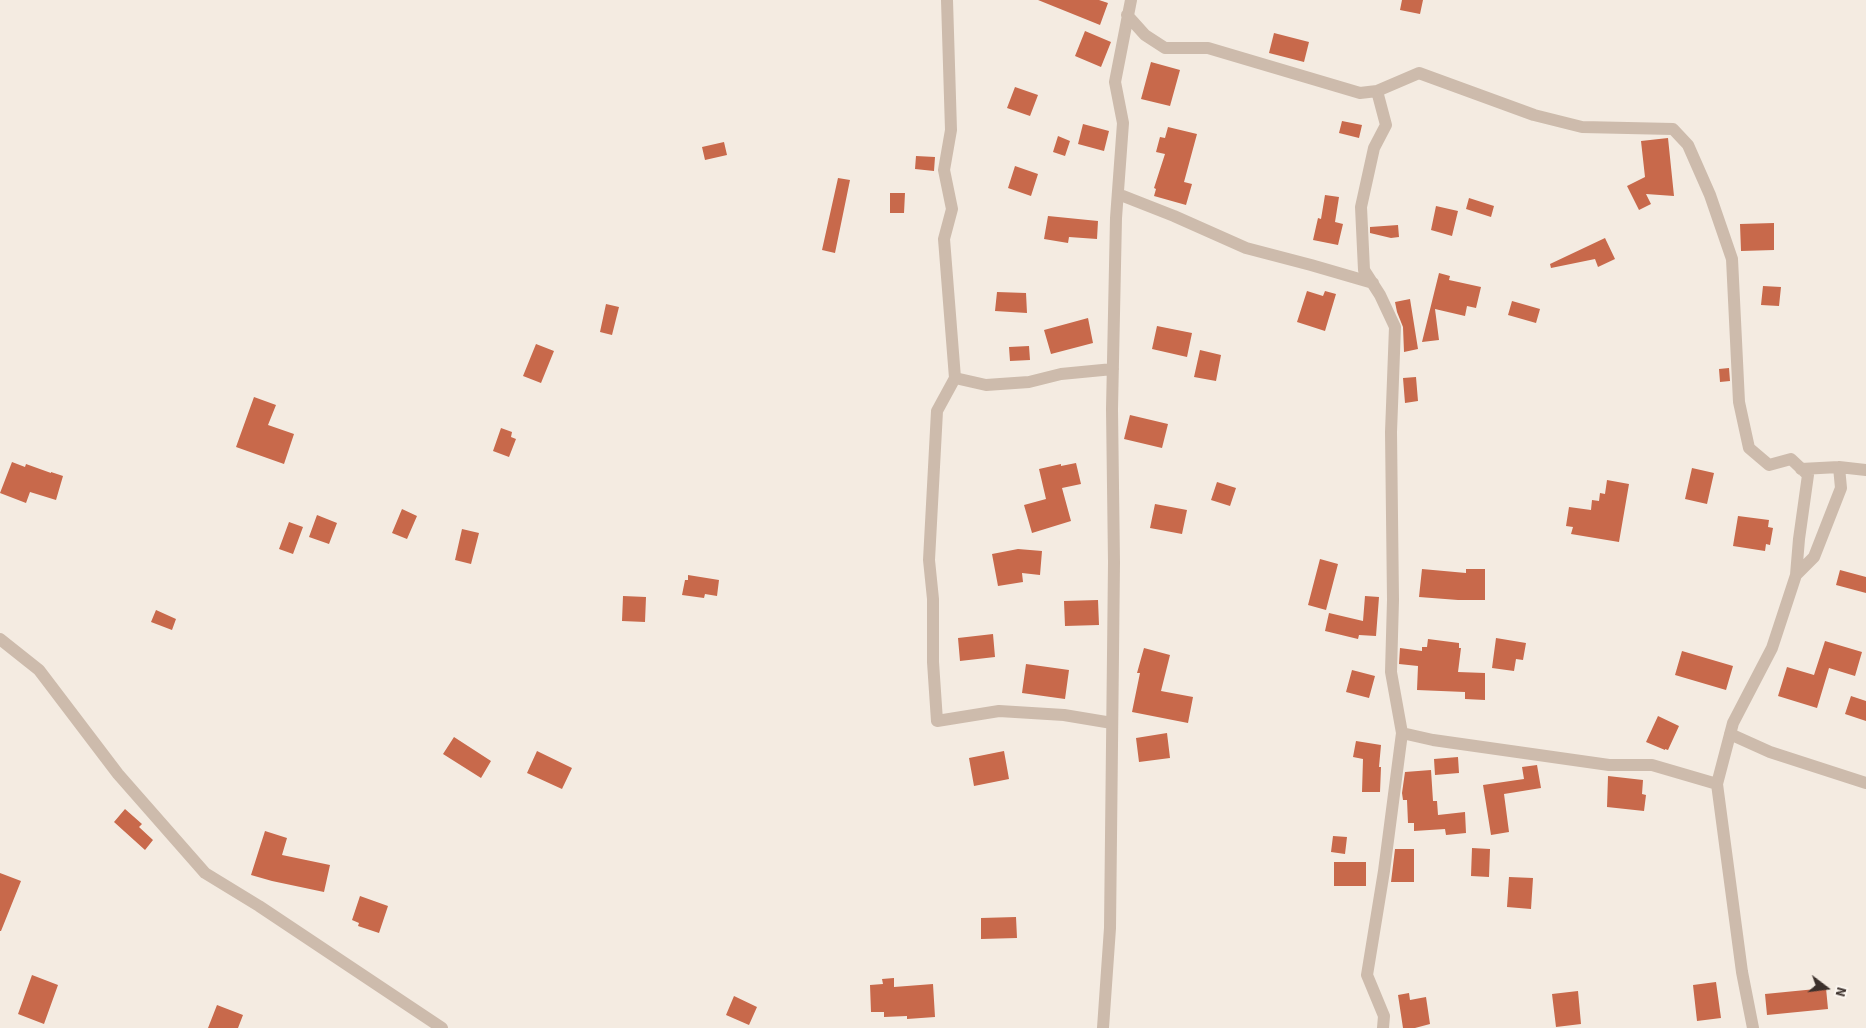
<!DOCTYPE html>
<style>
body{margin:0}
#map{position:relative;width:1866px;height:1028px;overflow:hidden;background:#f4ebe1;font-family:"Source Sans 3",sans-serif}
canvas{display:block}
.north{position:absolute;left:1801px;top:963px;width:50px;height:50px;-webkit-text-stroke:4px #fbf5ee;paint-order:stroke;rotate:105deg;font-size:14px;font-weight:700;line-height:20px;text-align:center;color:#3b302b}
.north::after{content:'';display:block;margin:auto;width:18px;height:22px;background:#3b302b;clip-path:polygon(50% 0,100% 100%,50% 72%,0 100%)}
</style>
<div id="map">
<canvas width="1866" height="1028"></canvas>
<div class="north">N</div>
</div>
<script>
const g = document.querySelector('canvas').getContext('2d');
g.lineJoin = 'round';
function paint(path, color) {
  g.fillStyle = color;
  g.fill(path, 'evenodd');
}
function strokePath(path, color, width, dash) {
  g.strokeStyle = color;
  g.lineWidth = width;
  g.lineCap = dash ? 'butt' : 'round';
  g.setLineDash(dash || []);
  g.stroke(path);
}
const building = new Path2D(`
 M1038,0H1099L1108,3L1100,25Z
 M1402,0H1423L1420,14L1400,10Z
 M1085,31L1111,42L1101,67L1075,56Z
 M1274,33L1309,42L1304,62L1269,53Z
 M1151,62L1180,70L1170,106L1141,99Z
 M1015,87L1038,95L1030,116L1007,108Z
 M1342,121L1362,125L1359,138L1339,133Z
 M1083,124L1109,131L1104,151L1078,144Z
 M1168,127L1197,134L1184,182L1192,184L1186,205L1154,196L1156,189L1154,188L1165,154L1156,152L1160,137L1165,138Z
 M1058,136L1070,141L1065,156L1053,152Z
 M1668,138L1674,196L1646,194L1651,204L1639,210L1627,186L1645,177L1641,141Z
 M724,142L727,155L705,160L702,147Z
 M916,156L935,157L934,171L915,169Z
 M1015,166L1038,174L1031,196L1008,188Z
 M838,178L850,180L835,253L822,250Z
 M890,193H905L904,213H890Z
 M1325,195L1339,197L1335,222L1343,224L1338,245L1313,240L1318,218L1321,219Z
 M1469,198L1494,206L1491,217L1466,209Z
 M1436,206L1458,211L1452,236L1431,230Z
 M1048,216L1098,221L1097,239L1069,237L1068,243L1044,239Z
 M1774,223V250L1741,251L1740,224Z
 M1398,225L1399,237L1391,238L1370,233V227Z
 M1605,238L1615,259L1598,267L1595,259L1551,268L1550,264Z
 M1439,273L1450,276L1449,280L1481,287L1476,308L1467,306L1465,316L1435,309L1439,340L1422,342Z
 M1763,286L1781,287L1779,306L1761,305Z
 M1307,291L1323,296L1325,291L1336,294L1325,331L1297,322Z
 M997,292L1026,293L1027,313L995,311Z
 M1410,299L1418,349L1404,352L1403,327L1397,312L1395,302Z
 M1512,301L1540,309L1536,323L1508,315Z
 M606,304L619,307L612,335L600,332Z
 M1088,318L1093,343L1051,354L1044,330Z
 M1157,326L1192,333L1187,357L1152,349Z
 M536,344L554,351L541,383L523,376Z
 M1029,346L1030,360L1010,361L1009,347Z
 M1200,350L1221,355L1216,381L1194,377Z
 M1729,368L1730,381L1720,382L1719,369Z
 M1416,377L1418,401L1405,403L1403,378Z
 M254,397L276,405L268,425L294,434L284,464L236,447Z
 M1130,415L1168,424L1162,448L1124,439Z
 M501,428L512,432L511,437L516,439L509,457L493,451Z
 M12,462L25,467L26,464L51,473V472L63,476L56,500L30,492L26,503L0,493Z
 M1076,463L1081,484L1062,488L1071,521L1032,533L1024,505L1046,499L1039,469L1061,464V466Z
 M1692,468L1714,473L1707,504L1685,499Z
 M1607,480L1629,484L1619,542L1571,534L1573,527L1566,526L1569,507L1591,510L1592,500L1599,501L1600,493L1605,494Z
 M1217,482L1236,488L1230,506L1211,500Z
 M1155,504L1187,510L1182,534L1150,528Z
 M402,509L417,516L407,539L392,533Z
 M317,515L337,523L329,544L309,537Z
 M1738,516L1769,520L1768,527L1773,528L1770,545L1766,544L1765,551L1733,546Z
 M289,522L303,527L293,554L279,549Z
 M462,529L479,533L471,564L455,560Z
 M1018,549L1042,551L1040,575L1022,573L1023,582L998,586L992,554Z
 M1320,559L1338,564L1326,610L1308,605Z
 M1422,569L1466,573V569H1485V600H1458L1419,597Z
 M1840,570L1866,577V593L1836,585Z
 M688,575L719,580L717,596L705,594L704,598L682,595L685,580H688Z
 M623,596L646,597L645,622L622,621Z
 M1365,596L1379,597L1376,636L1359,635L1358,639L1325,631L1329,613L1363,621Z
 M1098,600L1099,625L1065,626L1064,601Z
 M156,610L176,619L172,630L151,622Z
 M993,634L995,657L960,661L958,638Z
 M1496,638L1526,643L1523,660L1516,659L1514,671L1492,668Z
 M1428,639L1459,643V648H1461L1458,672L1485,673V700L1465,699V692L1417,690L1418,666L1399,664L1400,648L1422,651V647H1427Z
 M1825,641L1862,652L1855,676L1829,668L1817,708L1778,696L1787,667L1814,675Z
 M1144,648L1170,655L1161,691L1193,697L1188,723L1132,712L1140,673H1137Z
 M1682,651L1733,666L1726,690L1675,675Z
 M1026,664L1069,670L1065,699L1022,693Z
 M1352,670L1375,676L1369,698L1346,692Z
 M1851,696L1866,701V721L1845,714Z
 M1658,716L1679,726L1668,750L1665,749V750L1646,742Z
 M1167,733L1170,758L1139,762L1136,738Z
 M454,737L491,761L481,778L443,754Z
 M1356,741L1381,745L1379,767H1381L1380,792H1362L1363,759L1353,757Z
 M537,751L572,768L562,789L527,773Z
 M1004,751L1009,779L974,786L969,758Z
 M1458,757L1459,773L1435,775L1434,759Z
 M1537,765L1541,788L1504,794L1509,832L1491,835L1483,785L1524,779L1522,767Z
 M1431,770L1433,801H1437L1438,815L1465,812L1466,833L1446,835L1445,829L1414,831V823H1408L1407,800H1403L1402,793L1405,772Z
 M1608,776L1643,780L1642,794L1646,795L1644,811L1607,807Z
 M125,809L142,824L139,827L153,840L145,850L114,822Z
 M265,831L287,838L282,855L330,865L324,892L272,881L251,875Z
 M1333,836L1347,837L1345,854L1331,852Z
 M1472,848L1490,849L1489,877L1471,876Z
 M1395,849H1414V882H1391Z
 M1334,862H1366V886H1334Z
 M0,873L21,881L1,931H0Z
 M1509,877L1533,878L1531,909L1507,907Z
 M360,896L388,906L379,933L358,926L359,923L352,920Z
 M1016,917L1017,938L981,939V918Z
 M32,975L58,985L44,1024L18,1014Z
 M894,978V987L933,984L935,1017L907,1019V1016L884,1017V1012H871L870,985L883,984L882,979Z
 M1716,982L1721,1018L1697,1021L1693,985Z
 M1826,988L1828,1009L1767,1015L1765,994Z
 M1578,991L1581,1024L1556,1027L1552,994Z
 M1409,993L1410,1000L1426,997L1430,1024L1415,1028H1403L1398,995Z
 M734,996L757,1007L749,1025L726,1015Z
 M217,1005L243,1015L238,1028H208Z`);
const street = new Path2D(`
 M947,0L951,130L944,170L952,209L944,239L955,378
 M1127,15L1145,35L1165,48H1208L1360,93L1377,91L1419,73L1534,115L1582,127L1673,129L1688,145L1710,195L1732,259L1739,402L1749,448L1769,465L1791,459L1808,475L1799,539L1796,575L1772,648L1733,723L1717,784L1742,972L1753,1028
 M1377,91L1386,125L1374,148L1361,207L1364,270L1380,295L1395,327L1391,432L1393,600L1391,672L1402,733L1433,740L1609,765H1652L1717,784
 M1118,194L1174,216L1246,248L1311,265L1373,283
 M1801,469L1839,467L1866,470
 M1796,575L1814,557L1841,488L1839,467
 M0,639L39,670L118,774L205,873L259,906L442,1028
 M1112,723L1064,715L999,711L937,721L933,662V599L929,560L934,467L937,411L955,378L986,385L1029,382L1061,374L1113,369
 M1730,734L1770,752L1866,783
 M1103,1028L1110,928L1114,563L1112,409L1116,218L1123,123L1115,82L1131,0
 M1383,1028L1384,1016L1367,975L1384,871L1402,733`);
paint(building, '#c8694b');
strokePath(street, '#cdbbac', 12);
</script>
